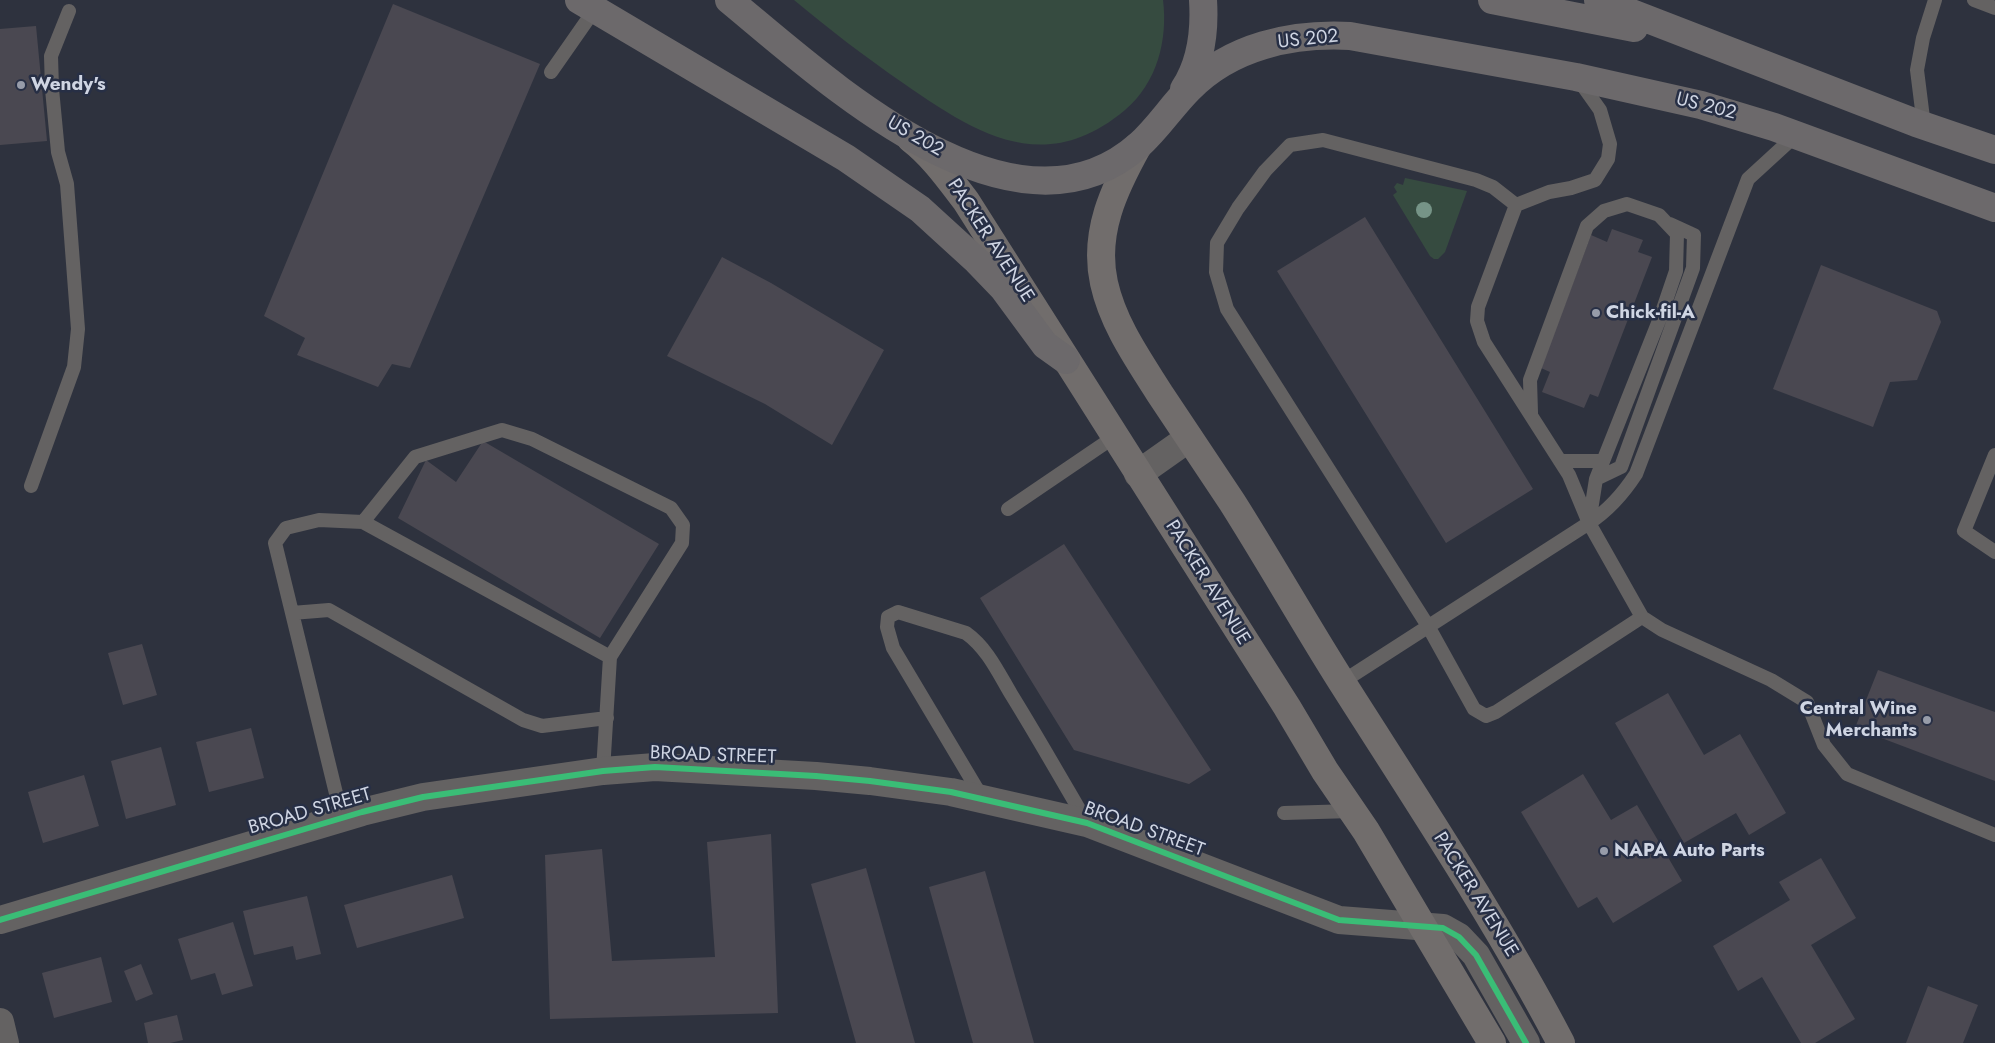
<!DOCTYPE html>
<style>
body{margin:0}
canvas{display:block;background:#2e323e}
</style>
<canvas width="1995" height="1043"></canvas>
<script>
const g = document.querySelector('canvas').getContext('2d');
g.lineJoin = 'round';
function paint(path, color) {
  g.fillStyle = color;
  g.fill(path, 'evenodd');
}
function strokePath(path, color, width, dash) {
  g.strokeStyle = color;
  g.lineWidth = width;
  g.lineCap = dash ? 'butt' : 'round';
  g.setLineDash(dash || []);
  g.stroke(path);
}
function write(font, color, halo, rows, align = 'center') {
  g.font = font + ' Jost,sans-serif';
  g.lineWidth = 5;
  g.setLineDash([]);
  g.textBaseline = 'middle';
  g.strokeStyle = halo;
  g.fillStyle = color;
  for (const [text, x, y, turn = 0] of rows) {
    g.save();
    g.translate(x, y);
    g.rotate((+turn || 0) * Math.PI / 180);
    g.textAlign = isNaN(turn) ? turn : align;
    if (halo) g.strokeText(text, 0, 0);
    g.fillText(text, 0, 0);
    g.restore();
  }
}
const green = new Path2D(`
 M794,0H1163C1168,40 1157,83 1125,110C1044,178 975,133 903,83C864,56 830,30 794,0Z
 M1405,178L1467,191L1445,252L1438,259H1434L1430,256L1393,195L1397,192L1394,187L1397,183L1403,185Z`);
const building = new Path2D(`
 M393,4L540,64L410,368L392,364L378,387L297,355L305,338L264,316Z
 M36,26L47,141L0,145V29Z
 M1365,217L1533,489L1446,543L1277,271Z
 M1612,229L1643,240L1638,252L1652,257L1598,397L1590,394L1584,408L1542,392L1550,372L1541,368L1591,235L1607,242Z
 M722,257L771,283L884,350L832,445L765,404L667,356Z
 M1821,265L1937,311L1941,322L1917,380L1890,382L1873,427L1773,389Z
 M483,441L659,544L600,638L398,518L426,460L456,482Z
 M1064,544L1211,770L1189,784L1074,750L980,598Z
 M142,644L157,695L123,705L108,653Z
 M1878,670L1995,712V781L1855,728Z
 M1668,693L1704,755L1740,734L1786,813L1749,835L1736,813L1684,843L1615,723Z
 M251,728L264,778L209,792L196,742Z
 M161,747L176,805L126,819L111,761Z
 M1583,774L1611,820L1637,805L1682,881L1613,923L1597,897L1578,908L1521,812Z
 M84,775L99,826L43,843L28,792Z
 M771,834L778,1013L550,1019L545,855L602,849L612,961L715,957L707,842Z
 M1821,858L1856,918L1811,945L1855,1019L1815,1043H1801L1762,977L1738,991L1713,946L1790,900L1779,882Z
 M866,868L915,1043H856L811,884Z
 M985,871L1034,1043H973L929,887Z
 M452,875L464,918L357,948L344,905Z
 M307,896L321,954L296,960L293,946L254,955L243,911Z
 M233,922L253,986L222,995L215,973L191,980L178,939Z
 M101,957L112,1002L54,1018L42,973Z
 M141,964L153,994L136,1001L124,971Z
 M1928,986L1978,1005L1963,1043H1906Z
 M177,1015L183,1040L170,1043H148L144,1023Z`);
const service = new Path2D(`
 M1974,0L1995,8
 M551,72L595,9
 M1578,79L1600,110L1610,144L1608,159L1595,180L1571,188L1549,192L1516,205L1478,307L1477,321L1484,342L1569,475L1589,523L1642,617
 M1924,126L1917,70L1923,38L1935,0
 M1516,205L1493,187L1476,180L1323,140L1290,145L1265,171L1238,208L1217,243L1216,272L1227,309L1428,626L1474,709L1486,716L1496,712L1642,617L1662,630L1771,680L1807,702L1824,745L1847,774L1995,835
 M1531,413L1530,380L1587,226L1604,211L1627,204L1659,215L1677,234L1676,271L1660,318L1596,479L1589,523
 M1995,455L1964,531L1995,552
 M1560,461H1602
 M1596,479L1621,467L1693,268L1694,235L1670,224
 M31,486L74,367L78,329L67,184L58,152L52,89L51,56L69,11
 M1008,509L1114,437
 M363,522L415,457L502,430L532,439L671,508L683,525L682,543L610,657L603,771
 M292,613L329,610L523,720L542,726L607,718
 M1342,682L1589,523C1609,510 1623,494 1636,474L1748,179L1796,135
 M983,799L893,648L887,627L888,617L898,612L966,633C987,648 998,672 1011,694C1037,736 1062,780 1087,823
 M1284,813L1352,811
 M342,818L275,543L286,528L319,520L363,522L610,657`);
const minor = new Path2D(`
 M1138,474L1189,438
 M0,920L362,812L423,797L603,771L655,767L816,776L870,781L951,792L1087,823L1339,920L1443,928L1459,937L1476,955L1526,1043
 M0,1022L5,1043`);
const secondary = new Path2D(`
 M911,139C933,156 949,179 966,201L1287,707L1325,771L1366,831L1492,1043
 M1138,146C1114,189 1093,233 1104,283C1113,324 1138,359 1160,394C1184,430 1208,466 1232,502C1270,562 1305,624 1343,684C1418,802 1496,919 1561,1043`);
const trunk = new Path2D(`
 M579,0L846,158L920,209L977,261L1003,288L1045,345L1066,360
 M729,0C825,79 1013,256 1139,145C1158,128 1171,107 1189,89C1231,46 1292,33 1350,36L1576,77L1701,105L1774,127L1995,208
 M1492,0L1634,28
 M1598,0L1916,123L1995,150
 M1184,89C1201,63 1205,31 1203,0`);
const cycleway = new Path2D(`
 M0,920L362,812L423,797L603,771L655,767L816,776L870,781L951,792L1087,823L1339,920L1443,928L1459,937L1476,955L1526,1043`);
const trees = [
 [1424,210]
];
const markers = [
 [21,85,5,"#979ca9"],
 [1596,313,5,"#979ca9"],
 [1927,720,5,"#979ca9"],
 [1604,851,5,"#979ca9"]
];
const streetNames = [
 ["US 202",1308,40,-6],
 ["US 202",1706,107,14],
 ["US 202",915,137,30],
 ["PACKER AVENUE",990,241,57],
 ["PACKER AVENUE",1207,583,58],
 ["BROAD STREET",713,756,2],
 ["BROAD STREET",310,812,-16],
 ["BROAD STREET",1144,830,20],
 ["PACKER AVENUE",1475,895,58]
];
const poiNames = [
 ["Wendy's",31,85],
 ["Chick-fil-A",1606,313],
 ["Central Wine",1917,709,"right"],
 ["Merchants",1917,731,"right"],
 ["NAPA Auto Parts",1614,851]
];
paint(green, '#364b40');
paint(building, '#4a4851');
strokePath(service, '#646262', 14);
strokePath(minor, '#646262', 28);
strokePath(secondary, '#716d6c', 28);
strokePath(trunk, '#6c696b', 28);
strokePath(cycleway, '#3abd76', 6);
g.fillStyle = '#769487';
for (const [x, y] of trees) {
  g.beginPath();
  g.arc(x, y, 8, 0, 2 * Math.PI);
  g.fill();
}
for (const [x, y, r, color] of markers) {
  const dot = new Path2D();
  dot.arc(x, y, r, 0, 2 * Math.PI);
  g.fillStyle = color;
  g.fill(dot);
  strokePath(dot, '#272f45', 2);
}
write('19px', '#cfd5e3', '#272f45', streetNames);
write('bold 19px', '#cfd5e3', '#272f45', poiNames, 'left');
</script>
